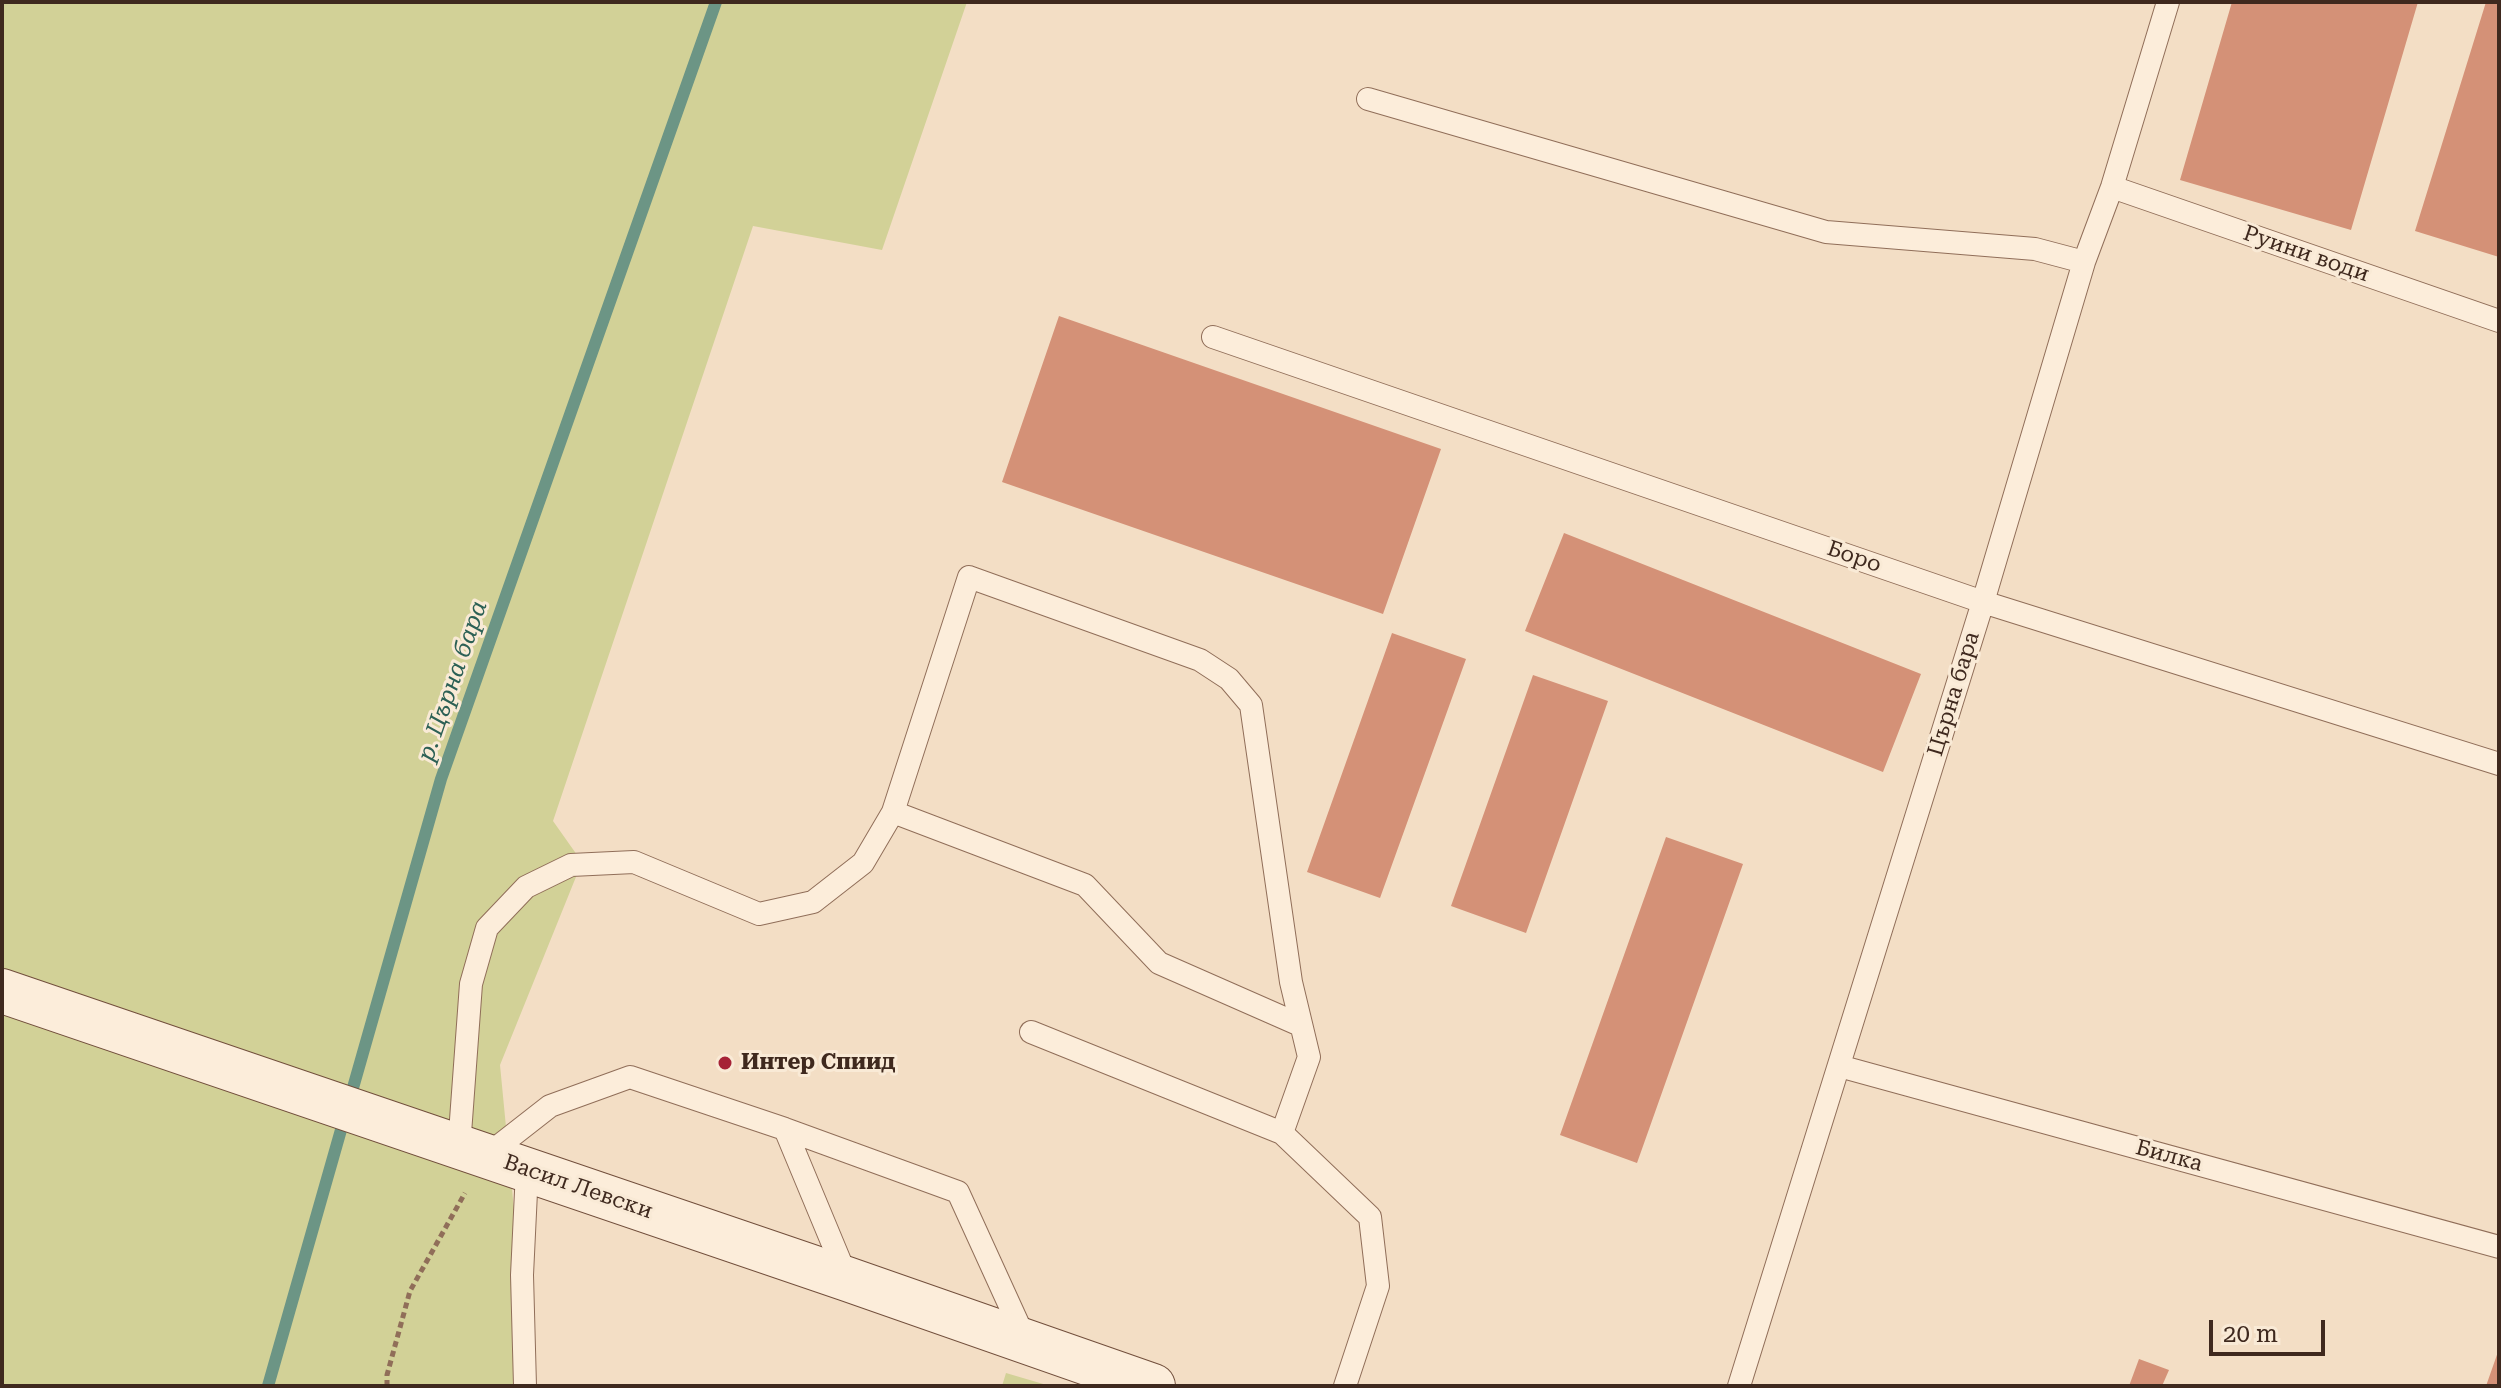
<!DOCTYPE html>
<meta charset="utf-8">
<style>
body{margin:0}
#map{position:relative;width:2501px;height:1388px;overflow:hidden;background:#f3dec5;font-family:"Roboto Serif",serif}
canvas{display:block}
.frame{position:absolute;inset:0;border:4px solid #3f291e;pointer-events:none}
.scale{position:absolute;left:2209px;top:1320px;width:116px;height:36px;box-sizing:border-box;border:4px solid #3f291e;border-top:0;padding-left:10px;font-size:24px;line-height:28px;white-space:nowrap;color:#3f291e;-webkit-text-stroke:6px #f9ead6;paint-order:stroke}
</style>
<div id="map">
<canvas width="2501" height="1388"></canvas>
<div class="frame"></div>
<div class="scale">20 m</div>
</div>
<script>
const g = document.querySelector('canvas').getContext('2d');
g.lineJoin = 'round';
function paint(path, color) {
  g.fillStyle = color;
  g.fill(path, 'evenodd');
}
function strokePath(path, color, width, dash) {
  g.strokeStyle = color;
  g.lineWidth = width;
  g.lineCap = dash ? 'butt' : 'round';
  g.setLineDash(dash || []);
  g.stroke(path);
}
function write(font, color, halo, rows, align = 'center') {
  g.font = font + ' "Roboto Serif",serif';
  g.lineWidth = 6;
  g.setLineDash([]);
  g.textBaseline = 'middle';
  g.strokeStyle = halo;
  g.fillStyle = color;
  for (const [text, x, y, turn = 0] of rows) {
    g.save();
    g.translate(x, y);
    g.rotate((+turn || 0) * Math.PI / 180);
    g.textAlign = isNaN(turn) ? turn : align;
    if (halo) g.strokeText(text, 0, 0);
    g.fillText(text, 0, 0);
    g.restore();
  }
}
const green = new Path2D(`
 M2,2H967L882,250L753,226L553,821L582,862L500,1065L531,1386H2Z
 M1006,1373L1050,1386H1002Z`);
const stream = new Path2D(`
 M268,1386L441,779L716,2`);
const building = new Path2D(`
 M2232,2H2418L2351,230L2180,180Z
 M2486,2H2499V257L2415,231Z
 M1059,316L1441,449L1383,614L1002,482Z
 M1564,533L1921,674L1883,772L1525,631Z
 M1392,633L1466,659L1380,898L1307,872Z
 M1533,675L1608,701L1526,933L1451,906Z
 M1666,837L1743,864L1637,1163L1560,1135Z
 M2499,1349V1386H2486Z
 M2139,1359L2169,1370L2162,1386H2129Z`);
const path = new Path2D(`
 M387,1386V1375L410,1291L465,1193`);
const lane = new Path2D(`
 M1368,99L1826,232L2035,249L2084,262
 M2112,187L2499,321
 M1213,337L1983,602L2499,764
 M893,812L1085,885L1159,963L1300,1025
 M1031,1032L1282,1133L1370,1217L1378,1286L1345,1386
 M1839,1066L2499,1247
 M785,1129L847,1278
 M459,1147L471,984L487,928L526,887L571,865L634,862L759,914L813,902L863,863L893,812L969,577L1200,660L1229,679L1251,705L1291,982L1309,1057L1282,1133
 M486,1156L550,1106L630,1077L785,1129L958,1192L1025,1339
 M525,1386L522,1275L527,1171
 M1739,1386L1983,602L2084,262L2112,187L2168,2`);
const secondary = new Path2D(`
 M2,991L847,1279L1153,1386`);
const markers = [
 [725,1063,8,"#a62236"]
];
const streetNames = [
 ["Руини води",2306,254,19],
 ["Боро",1854,557,19],
 ["Църна бара",1954,694,-73],
 ["Билка",2169,1156,15],
 ["Васил Левски",578,1187,19]
];
const poiNames = [
 ["Интер Спиид",741,1063]
];
const waterNames = [
 ["р. Църна бара",453,681,-71]
];
paint(green, '#d2d197');
strokePath(stream, '#6c9585', 12);
paint(building, '#d49177');
strokePath(lane, '#906e59', 24);
strokePath(secondary, '#724f3c', 46);
strokePath(path, '#906e59', 5, [6, 4]);
strokePath(lane, '#fcedda', 22);
strokePath(secondary, '#fcedda', 44);
for (const [x, y, r, color] of markers) {
  const dot = new Path2D();
  dot.arc(x, y, r, 0, 2 * Math.PI);
  g.fillStyle = color;
  g.fill(dot);
  strokePath(dot, '#f9ead6', 3);
}
write('22px', '#3f291e', '#f9ead6', streetNames);
write('bold 22px', '#3f291e', '#f9ead6', poiNames, 'left');
write('italic 24px', '#2c6055', '#f9ead6', waterNames);
</script>
